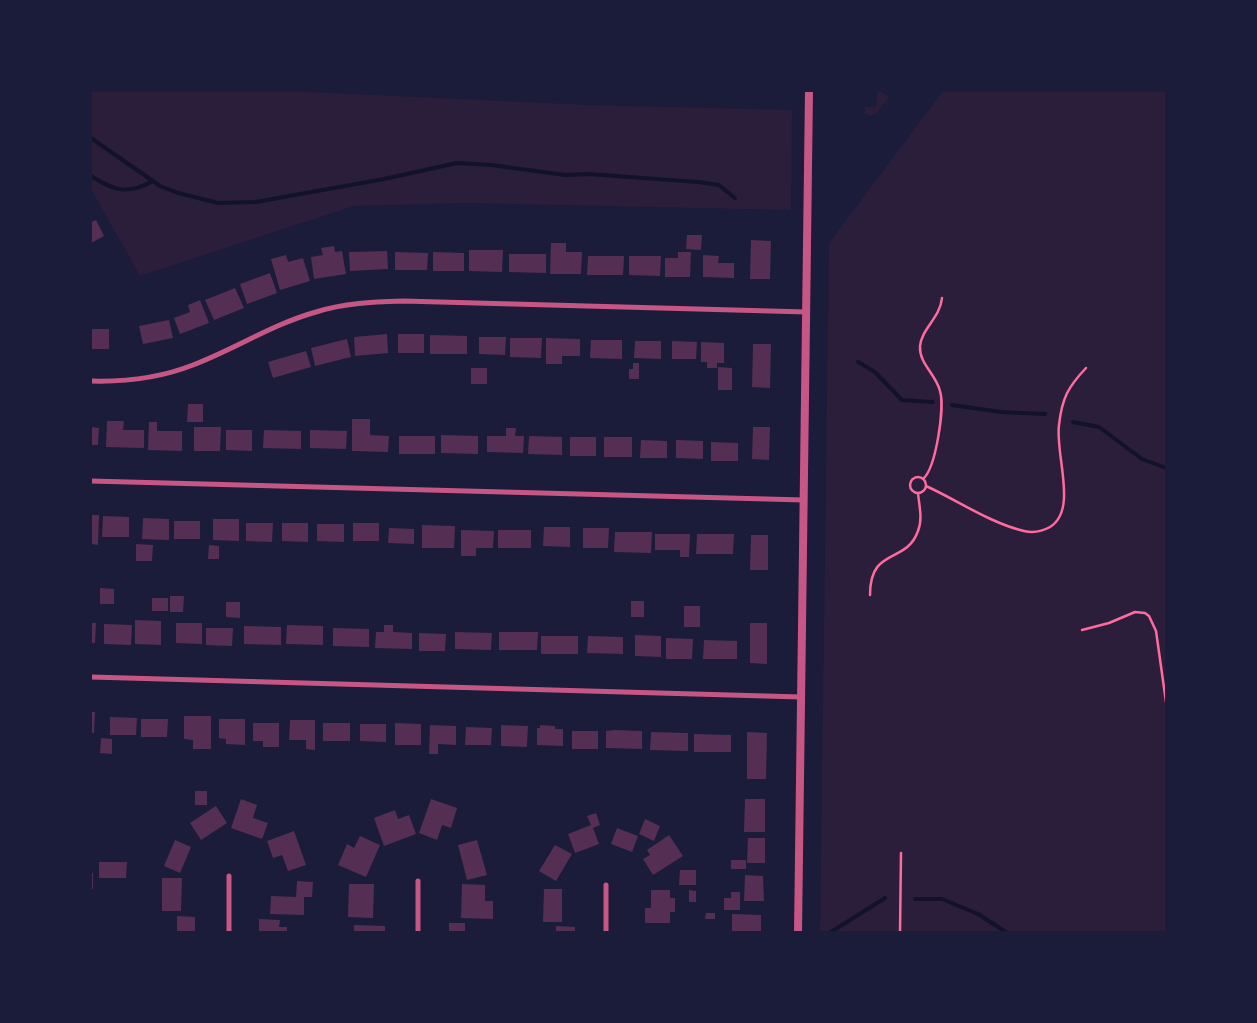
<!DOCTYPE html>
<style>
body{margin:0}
#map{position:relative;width:1257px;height:1023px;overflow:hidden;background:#1b1b3a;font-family:"DM Sans",sans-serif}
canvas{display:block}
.frame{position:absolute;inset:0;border:92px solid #1b1b3a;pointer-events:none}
</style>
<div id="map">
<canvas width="1257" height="1023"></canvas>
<div class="frame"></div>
</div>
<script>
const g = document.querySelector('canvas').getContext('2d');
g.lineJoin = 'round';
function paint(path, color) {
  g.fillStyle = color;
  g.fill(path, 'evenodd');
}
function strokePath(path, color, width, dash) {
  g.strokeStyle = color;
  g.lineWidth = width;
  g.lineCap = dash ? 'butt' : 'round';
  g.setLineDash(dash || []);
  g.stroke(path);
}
const green = new Path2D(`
 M91,91H286L590,105L792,110L791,210L466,203L354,206L140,276L91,189Z
 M877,91H880L889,97L876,114L870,116L865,113V107H876Z
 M943,91H1166V932H820L829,243Z`);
const stream = new Path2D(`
 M91,138L160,186L178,193L218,203L256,202L384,179L457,163L491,165L565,175L589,174L698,182L719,185L735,198
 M91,176C114,191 128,195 153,181
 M858,362L875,372L902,400L933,402
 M952,405L1001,412L1045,414
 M1073,422L1099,427L1142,459L1166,468
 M915,899H942L978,914L1006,932
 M831,932L885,898`);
const building = new Path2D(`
 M96,220L104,236L91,243V222Z
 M687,235H702L701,250L686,249Z
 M751,240L771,241L770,279H750Z
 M551,243H566V252H582L581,274H550Z
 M334,246L335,252L342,251L346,274L314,279L311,257L323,255L321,248Z
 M469,250H503L502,272L469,271Z
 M387,251L388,269L350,271L349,252Z
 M395,252L428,253L427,270H395Z
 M433,252L464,253V271H433Z
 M678,252H691L690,277H665V258H678Z
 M509,254H546V273L509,272Z
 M286,255L288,262L303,258L310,281L280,290L271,259Z
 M703,255L719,256L718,263H734V278L703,277Z
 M588,256H624L623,275H587Z
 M629,256H661L660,276L629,275Z
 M270,273L277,293L247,304L240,284Z
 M235,288L244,308L214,320L205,300Z
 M200,300L209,323L180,334L174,318L190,312L188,305Z
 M169,320L173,338L143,344L139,326Z
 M91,329H109V349H91Z
 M387,334L388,353L355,356L354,337Z
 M398,334H424V353H398Z
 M430,335L467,336V354H430Z
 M479,337H506L505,355L479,354Z
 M510,338H542L541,358L510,357Z
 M546,338L580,339V356H562V364H546Z
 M347,339L351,357L315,366L311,348Z
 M591,340H622V359L590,358Z
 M635,341H661V359L634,358Z
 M672,341L697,342L696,359H672Z
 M701,342L724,343V363H717V368H707V362H701Z
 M753,344H771L770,388L752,387Z
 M306,351L311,367L273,378L268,362Z
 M633,363H639V379H629V369H633Z
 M718,367L732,368V390H718Z
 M471,368H487V384H471Z
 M188,404H203V422H187Z
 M352,419H370V435L389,436L388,452L352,451Z
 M107,421H124L123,430H144V448L106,447Z
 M149,422H157V431H182V451L148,450Z
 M91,427L99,428L98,445H91Z
 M194,427H221L220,451H194Z
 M753,427H770L769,460L752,459Z
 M506,428H516L515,436H524L523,453L487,452V436H506Z
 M226,430H252V451L226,450Z
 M264,430L301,431V449L263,448Z
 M310,430L347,431L346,449L310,448Z
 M441,435L478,436V454L441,453Z
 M399,436H435V454H399Z
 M529,436L562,437V455L528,454Z
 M570,437H596V456H570Z
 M604,437H632V457H604Z
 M641,440L667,441V458H640Z
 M676,440L703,441V459L676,458Z
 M711,442L738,443V461H711Z
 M91,515H99L98,545L91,544Z
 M103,516L129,517V537H102Z
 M143,518L169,519V540L142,539Z
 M213,519H239V541L213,540Z
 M174,521H200V539H174Z
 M246,523H273L272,542L246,541Z
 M282,523H308V542L282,541Z
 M353,523H379V541H353Z
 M317,524H344V542L317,541Z
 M422,525L455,526L454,548H422Z
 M544,527H570V547L543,546Z
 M389,528L414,529V544L388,543Z
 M583,528H609L608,548H583Z
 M461,530L494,531L493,548H476V556H461Z
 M498,530H531V548H498Z
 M615,532H652L651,553L614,552Z
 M655,534H690L689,557H680V550H655Z
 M697,534H734L733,554H696Z
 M751,535H768V570H750Z
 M136,544L153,545L152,561H136Z
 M209,545L219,546V559H208Z
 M100,588L114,589V604H100Z
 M170,596H184L183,612H170Z
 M152,598H168V611H152Z
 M631,601H644V617H631Z
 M226,602H240V618L226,617Z
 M684,606H700V627H684Z
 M135,620L161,621V645L135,644Z
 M91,623H96L95,643H91Z
 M176,623H202V644L176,643Z
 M750,623H767V664L750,663Z
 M104,624L132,625L131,645L104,644Z
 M287,625L323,626V645L286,644Z
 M384,625H393V632L412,633V649L375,648L376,632H384Z
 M244,626L281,627V645L244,644Z
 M206,628H233L232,646L206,645Z
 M333,628L369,629V647L333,646Z
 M455,632L492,633L491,650L455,649Z
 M499,632H538L537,650H499Z
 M419,633L446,634L445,651H419Z
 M635,635L661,636V657L635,656Z
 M541,636H578V654H541Z
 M588,636L623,637V654L587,653Z
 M666,638L693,639L692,659H666Z
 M704,640L737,641V659H703Z
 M91,712H95L94,733H91Z
 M184,716H211V749H193V740L184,739Z
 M110,717L137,718L136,735H110Z
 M141,719H168L167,737H141Z
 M219,719H245V745L226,744V739L219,738Z
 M290,720H315V750L306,749V740H289Z
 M253,723H279V747H263V741H253Z
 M323,723H350V741H323Z
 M395,723L421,724V745H395Z
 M360,724H386V742L360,741Z
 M430,725L456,726V745L438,744V754H429Z
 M501,725L528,726L527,747L501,746Z
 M540,725L555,726V729H563V746L537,745V728H540Z
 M466,727L492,728L491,745H465Z
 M614,730L642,731V749L606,748V731Z
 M572,731H598V749H572Z
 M651,732L688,733V751L650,750Z
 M747,732L767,733L766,779H747Z
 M694,734L731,735V752H694Z
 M101,738L112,739V754L100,753Z
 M195,791H207V805H195Z
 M241,799L257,805L253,818L268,823L262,839L231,828Z
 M431,799L457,808L451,828L442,825L437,840L419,833Z
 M745,799H765V832H744Z
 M216,806L227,823L201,840L190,823Z
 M395,810L398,819L409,815L416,834L384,846L374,818Z
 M596,813L600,825L593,828L599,844L575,853L568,834L591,825L587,816Z
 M645,819L660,826L654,841L639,834Z
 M617,828L638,836L632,852L611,844Z
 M294,831L306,865L288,871L282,855L273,858L267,841Z
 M669,835L683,856L653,875L643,859L650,855L647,850Z
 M360,836L380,845L366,877L338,865L347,844L354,848Z
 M748,838H765V863H747Z
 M175,840L191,847L180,873L164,866Z
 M477,840L487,875L467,880L458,845Z
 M555,845L572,854L556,881L539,871Z
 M731,860H746V869H731Z
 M99,862H127L126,878H99Z
 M680,870H696V885H679Z
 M91,873H93V889H91Z
 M745,875L763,876L764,901H744Z
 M162,878H182L181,911H162Z
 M297,881L313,882L312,897H304V915L270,914L271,896L296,897Z
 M349,884H374L373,918L348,917Z
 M462,884L485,885V901H493V919L461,918Z
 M544,889H562V922H543Z
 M651,890H670V898H675V912H670V923H645V908H651Z
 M689,890L696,891V902H689Z
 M731,892H740V910H724V898H731Z
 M706,913H715V919H705Z
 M732,914L761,915V932H732Z
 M177,916L195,917V932H177Z
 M259,919L280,920L279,927H287V932H259Z
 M449,923H465V932H449Z
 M354,925L385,926V932H354Z
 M556,926L575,927V932H556Z`);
const path = new Path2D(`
 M910 485a8 8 0 1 1 16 0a8 8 0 1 1-16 0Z
 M923,479C936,468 945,407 940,391C936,374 919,364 920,346C922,328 940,318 942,298
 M926,486C957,500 990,523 1024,531C1033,533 1041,532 1050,527C1078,510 1055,455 1059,425C1062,398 1068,387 1086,368
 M870,595C870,546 906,565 918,531C923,519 919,505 918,493
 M1082,630L1109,623L1135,612L1145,613L1149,616L1156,631L1166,702
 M900,932L901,853`);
const minor = new Path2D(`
 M91,381C126,382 160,378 193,365C235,349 273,324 316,312C344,303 373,302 403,301L807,312
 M91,481L804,500
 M91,677L801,697
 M229,932V876
 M418,932V881
 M606,932V885`);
const tertiary = new Path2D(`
 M798,932L809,91`);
paint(green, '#2a1e3b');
strokePath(stream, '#12122b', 4);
paint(building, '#542f53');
strokePath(path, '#ff6b9d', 2.5);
strokePath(minor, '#c65784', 5);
strokePath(tertiary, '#c65784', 8);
</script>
